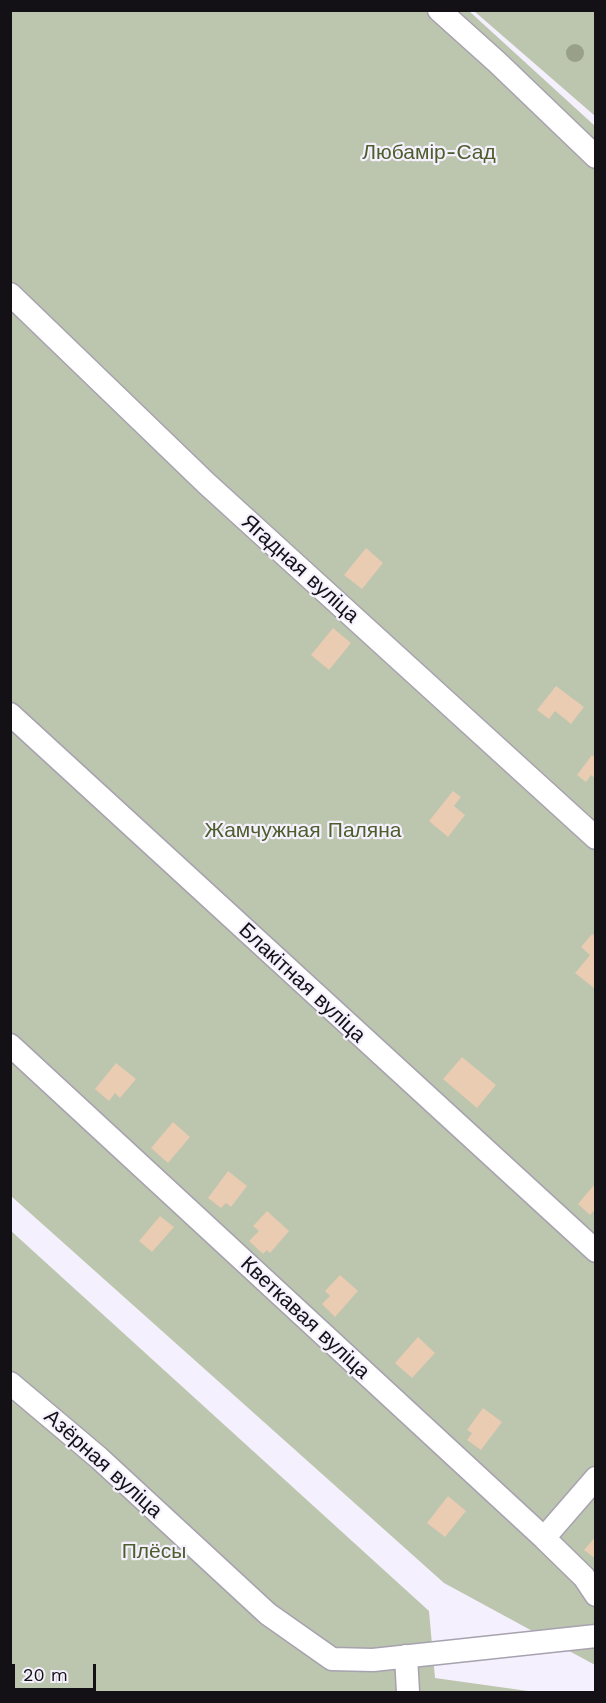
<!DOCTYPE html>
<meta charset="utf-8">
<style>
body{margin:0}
#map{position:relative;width:606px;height:1703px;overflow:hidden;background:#f5f0fd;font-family:"Work Sans",sans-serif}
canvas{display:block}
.frame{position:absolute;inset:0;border:12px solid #131115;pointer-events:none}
.scale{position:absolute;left:12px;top:1664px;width:84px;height:27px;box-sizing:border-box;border:3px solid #131115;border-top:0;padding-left:8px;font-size:18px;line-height:21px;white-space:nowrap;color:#131115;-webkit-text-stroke:4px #f5f0fd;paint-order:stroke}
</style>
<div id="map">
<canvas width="606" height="1703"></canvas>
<div class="frame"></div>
<div class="scale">20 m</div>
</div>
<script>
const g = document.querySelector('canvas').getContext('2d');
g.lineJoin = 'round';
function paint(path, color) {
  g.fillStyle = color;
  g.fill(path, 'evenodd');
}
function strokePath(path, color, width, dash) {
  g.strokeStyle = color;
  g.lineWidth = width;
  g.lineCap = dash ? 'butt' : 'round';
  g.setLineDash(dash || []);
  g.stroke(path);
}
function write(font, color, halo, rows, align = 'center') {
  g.font = font + ' "Work Sans",sans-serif';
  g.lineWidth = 4.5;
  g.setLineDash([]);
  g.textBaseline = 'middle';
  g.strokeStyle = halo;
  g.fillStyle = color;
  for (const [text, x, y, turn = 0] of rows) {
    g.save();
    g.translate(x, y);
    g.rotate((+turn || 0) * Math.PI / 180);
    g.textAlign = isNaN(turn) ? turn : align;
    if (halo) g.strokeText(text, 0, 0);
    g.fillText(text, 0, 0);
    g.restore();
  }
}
const green = new Path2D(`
 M11,11H469L595,126V1665L444,1583L11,1196Z
 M474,11H595V116Z
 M10,1230L429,1611L435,1678L535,1692H11Z`);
const building = new Path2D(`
 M366,548L383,563L362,589L344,575Z
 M333,628L351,643L329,670L311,655Z
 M556,686L584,707L571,724L555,711L549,719L537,710Z
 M592,755L596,758V779L591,775L586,782L577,775Z
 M453,791L461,797L454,806L465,815L448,837L429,821Z
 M592,934L596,937L594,988L575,973L590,955L581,947Z
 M462,1057L496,1085L477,1108L443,1079Z
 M116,1063L136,1079L120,1098L115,1093L109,1101L95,1089Z
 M173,1122L190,1137L168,1163L151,1148Z
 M228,1171L247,1186L231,1207L226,1203L221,1208L208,1198Z
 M594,1185L596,1208L590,1215L578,1204Z
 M267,1211L289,1231L270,1253L267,1250L263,1254L249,1241L259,1231L253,1226Z
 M160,1216L174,1227L152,1252L139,1241Z
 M340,1275L358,1291L335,1317L322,1304L330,1296L325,1291Z
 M418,1337L435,1353L412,1378L395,1363Z
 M483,1408L502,1422L481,1450L467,1440L472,1433L467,1430Z
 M448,1496L466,1511L445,1537L427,1523Z
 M596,1536V1559L584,1550Z`);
const street = new Path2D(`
 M439,10L498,63L596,157
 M10,294L206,483L596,838
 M10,714L596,1251
 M10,1045L544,1538L584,1577L596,1595
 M10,1383L99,1458L268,1614L332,1659L373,1660L596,1636
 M544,1538L596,1478
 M406,1656L408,1692`);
const trees = [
 [575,53]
];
const parkNames = [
 ["Любамір-Сад",429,153],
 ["Жамчужная Паляна",303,831],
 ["Плёсы",154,1552]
];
const streetNames = [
 ["Ягадная вуліца",300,569,42],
 ["Блакітная вуліца",302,983,43],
 ["Кветкавая вуліца",305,1318,43],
 ["Азёрная вуліца",103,1464,42]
];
paint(green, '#bcc5ae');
paint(building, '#e9ccb2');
strokePath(street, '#a7a2af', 25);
strokePath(street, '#fff', 22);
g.fillStyle = '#99a08a';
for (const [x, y] of trees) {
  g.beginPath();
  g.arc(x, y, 9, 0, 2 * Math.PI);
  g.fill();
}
write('21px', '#4d5e2c', '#f5f0fd', parkNames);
write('21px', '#131115', '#f5f0fd', streetNames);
</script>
